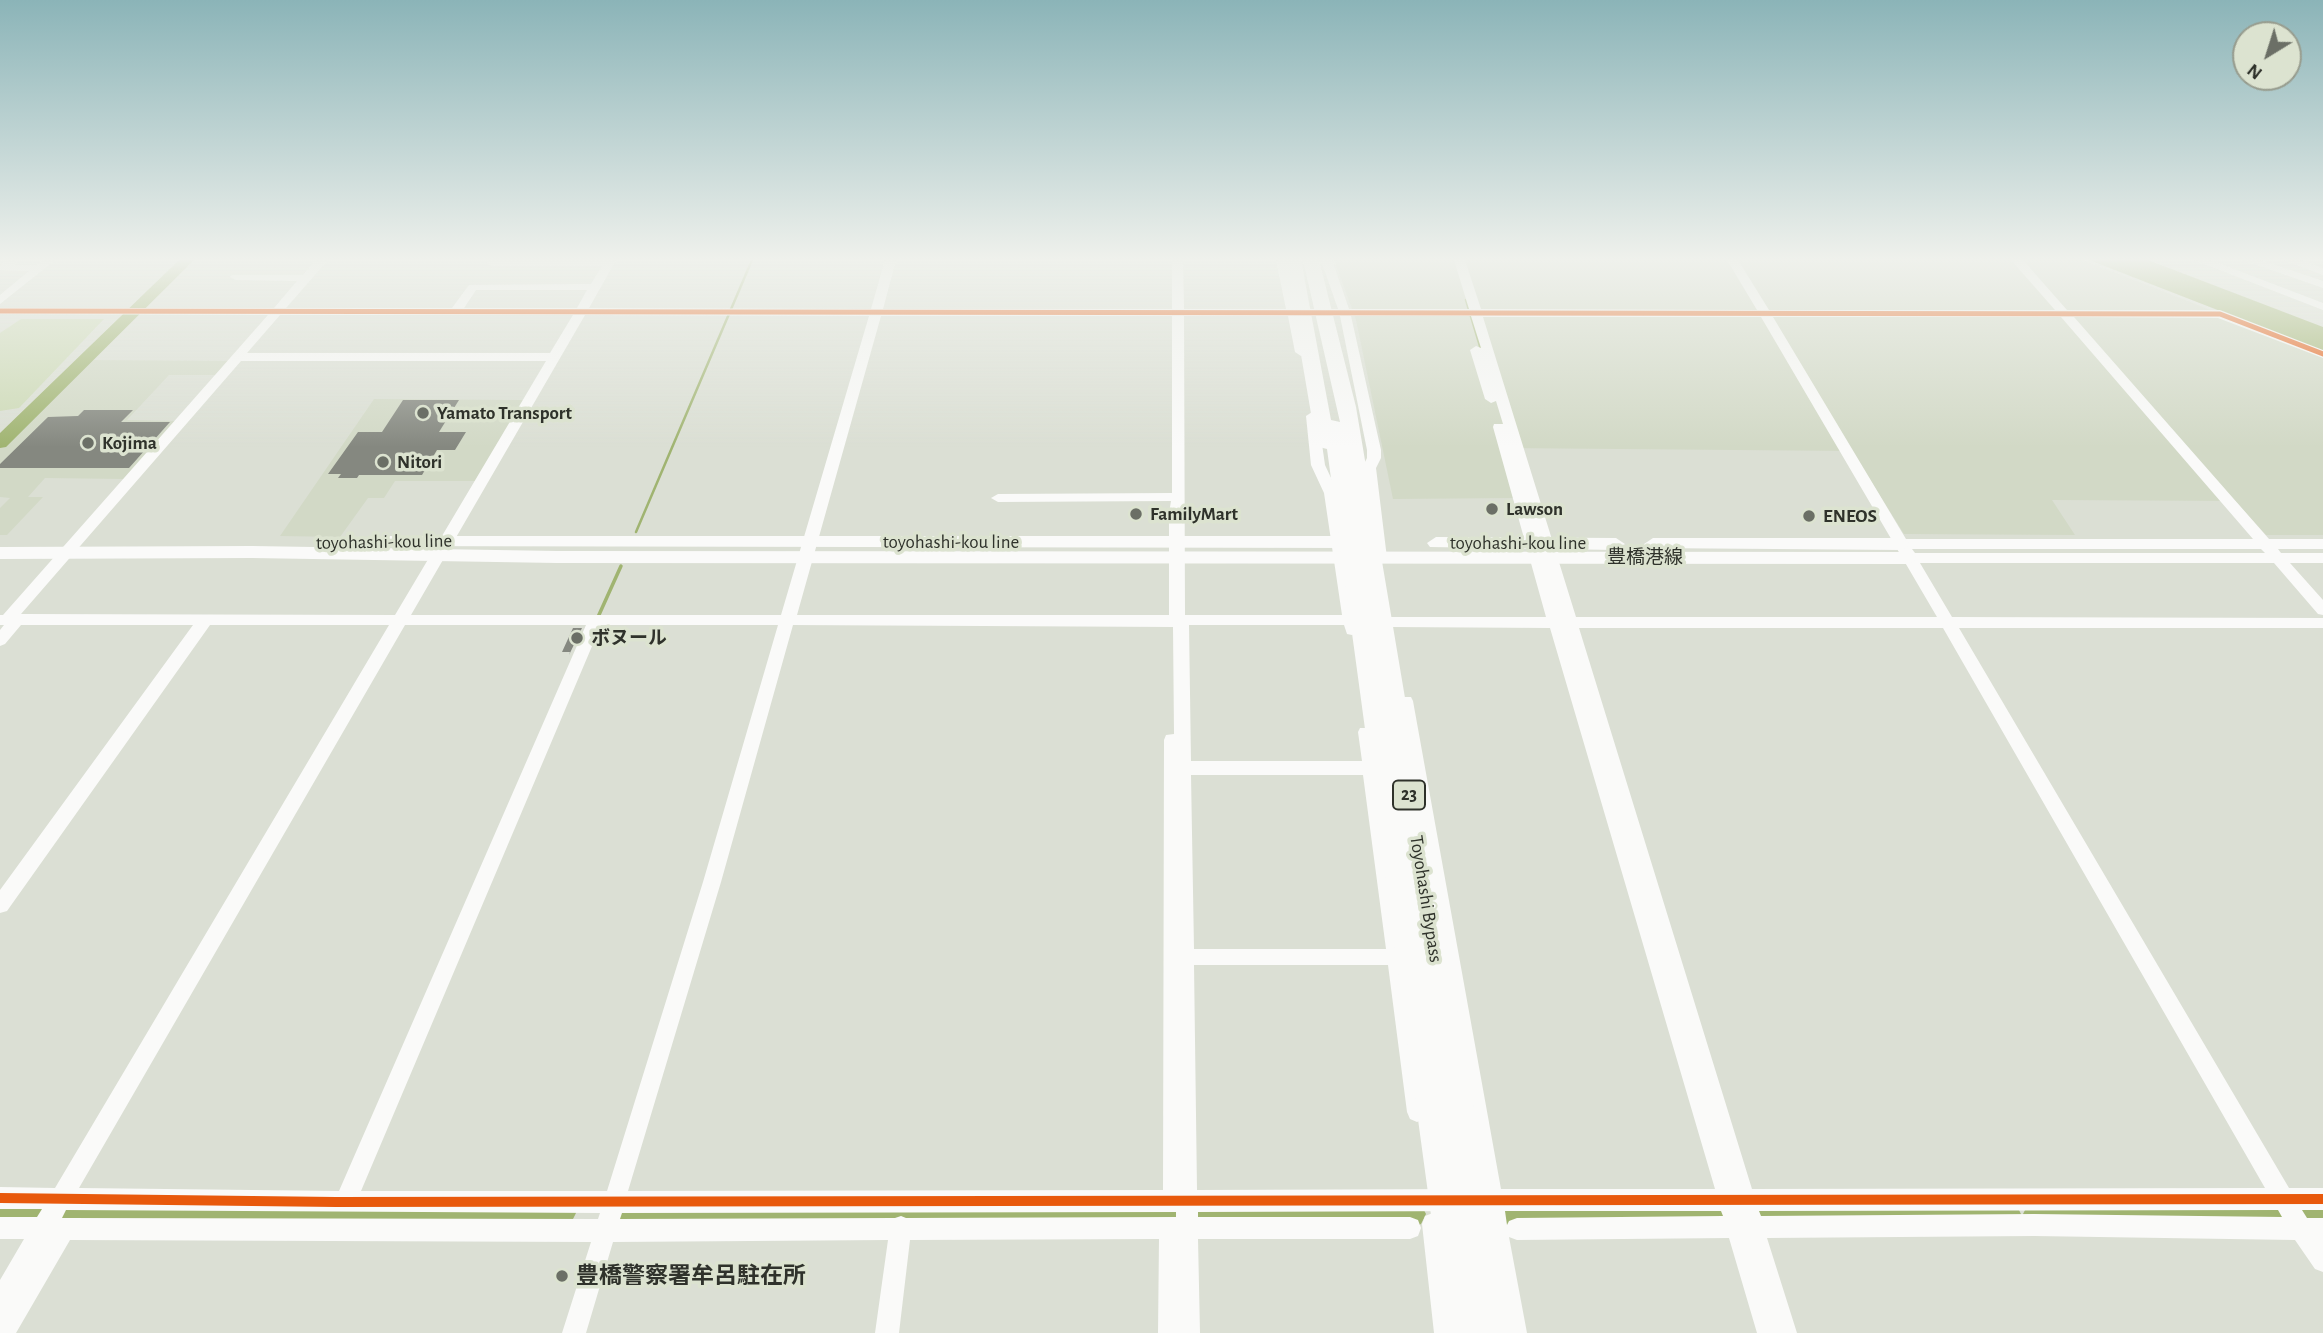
<!DOCTYPE html>
<meta charset="utf-8">
<style>
body{margin:0}
#map{position:relative;width:2323px;height:1333px;overflow:hidden;background:#dbdfd4;font-family:"Alegreya Sans",sans-serif}
canvas{display:block}
.north{position:absolute;left:2232px;top:21px;width:70px;height:70px;box-sizing:border-box;background:#dce3d0;border:2px solid #979c8e;border-radius:50%;rotate:218deg;font-size:19px;font-weight:700;line-height:28px;text-align:center;color:#2f322b}
.north::after{content:'';display:block;margin:auto;width:24px;height:32px;background:#6b6f66;clip-path:polygon(50% 0,100% 100%,50% 72%,0 100%)}
</style>
<div id="map">
<canvas width="2323" height="1333"></canvas>
<div class="north">N</div>
</div>
<script>
const g = document.querySelector('canvas').getContext('2d');
g.lineJoin = 'round';
function paint(path, color) {
  g.fillStyle = color;
  g.fill(path, 'evenodd');
}
function strokePath(path, color, width, dash) {
  g.strokeStyle = color;
  g.lineWidth = width;
  g.lineCap = dash ? 'butt' : 'round';
  g.setLineDash(dash || []);
  g.stroke(path);
}
function write(font, color, halo, rows, align = 'center') {
  g.font = font + ' "Alegreya Sans","Noto Sans JP",sans-serif';
  g.lineWidth = 7;
  g.setLineDash([]);
  g.textBaseline = 'middle';
  g.strokeStyle = halo;
  g.fillStyle = color;
  for (const [text, x, y, turn = 0] of rows) {
    g.save();
    g.translate(x, y);
    g.rotate((+turn || 0) * Math.PI / 180);
    g.textAlign = isNaN(turn) ? turn : align;
    if (halo) g.strokeText(text, 0, 0);
    g.fillText(text, 0, 0);
    g.restore();
  }
}
const built = new Path2D(`
 M1334,260H2083L2323,354V535H2266L2235,501L2052,500L2075,535L1904,534L1852,451L1503,448L1515,498L1393,499L1356,320Z
 M88,360L230,361L217,375H169L127,420L178,421L125,479L45,478L28,497H43L7,535H0V508L10,498L0,497V447Z
 M374,399L525,400L478,481H395L384,498H368L340,537L280,536Z`);
const green = new Path2D(`
 M21,319H104L19,408L0,411V333Z`);
const water = new Path2D(`
 M2089,260H2148L2323,327V351Z`);
const streamFar1 = new Path2D(`
 M1466,300L1482,353
 M636,532L752,260`);
const stream = new Path2D(`
 M598,617L621,566`);
const river = new Path2D(`
 M179,260H194L6,447L0,448V433Z
 M0,1196L561,1198L571,1203L576,1213L571,1223L561,1228L0,1226Z
 M615,1198L1411,1199L1421,1204L1426,1214L1421,1224L1411,1229L615,1228L605,1223L600,1213L605,1203Z
 M1511,1199H2006L2016,1204L2021,1214L2016,1224L2006,1229H1511L1501,1224L1496,1214L1501,1204Z
 M2038,1199H2323V1229H2038L2028,1224L2023,1214L2028,1204Z`);
const building = new Path2D(`
 M403,400H459L439,432H466L455,450H437L422,475H359L357,478H338L341,474H328L358,432H382Z
 M84,410H133L121,422H170L129,468H0V464L48,417L78,416Z
 M573,628H582L569,655L570,652H562Z`);
const minor = new Path2D(`
 M7,260H18L14,265H37L42,260H55L0,304V295L29,271L0,270V266Z
 M316,260H328L286,308H452L469,285L591,284L602,266H492L486,263L489,260H616L589,308L871,309L885,260H896L883,309H1172V260H1183L1184,309H1286L1276,260H1287L1298,309H1338L1321,260H1332L1349,309H1469L1454,260H1465L1481,309L1757,310L1727,260H1738L1769,310H2055L2011,260H2023L2067,310H2220L2323,350V358L2218,318L2074,317L2269,539H2323V549H2278L2281,553H2323V563H2290L2323,600V615L2318,614L2274,563H1920L1952,617L2323,618V628H1959L2289,1188H2323V1210H2302L2307,1218H2323V1272L2315,1269L2295,1240L2034,1236L1767,1238L1797,1333H1757L1729,1238L1517,1240L1509,1237L1527,1333H1503L1483,1211L1198,1212V1217H1410L1418,1220L1421,1228L1418,1236L1410,1239H1198L1200,1333H1158L1159,1239L910,1240L899,1333H875L888,1240L613,1242L586,1333H562L591,1242L70,1240L16,1333H0V1280L24,1239H0V1217H37L42,1209H0V1187L55,1188L389,625H210L7,911L0,913V890L193,625H21L5,644L0,646V630L4,625H0V615H3L268,315L0,314V308H274L297,281L236,280L230,277L232,275H303ZM476,290H587L577,308H464ZM280,315H573L550,353H247ZM585,315L869,316L781,615H411ZM881,316H1172V493L998,494L991,498L998,502L1171,501L1169,513V615H797ZM1184,316H1288L1295,352L1301,356L1307,352L1299,316H1340L1367,450V458L1362,468L1373,558L1380,563L1387,558L1376,468L1381,458V450L1351,316H1471L1481,348L1476,346L1470,350L1485,399L1491,403L1496,401L1503,424H1494L1493,427L1546,617H1391L1383,622L1391,627L1550,628L1715,1189H1501L1413,701L1411,697H1399L1397,701L1479,1189L1197,1190L1194,965H1388L1407,1112L1410,1119L1417,1122L1424,1119L1427,1112L1372,728H1360L1358,732L1362,761H1191L1189,625H1344L1347,634L1352,635L1360,630L1338,493L1325,465L1318,416L1312,412L1306,416L1311,465L1324,493L1342,615H1185ZM1483,317H1761L1937,617H1576ZM1773,317H2061L2253,539H1906ZM241,361H546L395,615L21,614ZM1912,549H2261L2265,553H1915ZM405,625H586L339,1191L79,1188ZM601,625H778L703,882L607,1191H361ZM793,625L1173,627L1174,734L1166,735L1164,740L1163,1190L628,1191L721,882ZM1579,628H1943L2265,1188L1752,1189ZM1191,775H1363L1386,949H1194ZM66,1210L600,1213L598,1219L62,1218ZM2278,1210L2282,1217L2034,1214L1761,1216L1759,1211ZM1505,1211H1721L1723,1216L1517,1218L1509,1221L1507,1225ZM1176,1212V1217L906,1218L901,1216L895,1218L620,1219L622,1213Z
 M2194,260H2210L2323,303V310Z
 M2243,260H2260L2323,281V288Z
 M2284,260H2300L2323,268V275Z
 M1433,1213L1441,1216L1444,1224L1458,1333H1434L1422,1224L1425,1216Z`);
const major = new Path2D(`
 M376,536H1357L1366,542L1357,548L370,546L367,542L370,538Z
 M1436,537L1616,538L1625,544L1616,550L1430,547L1427,543Z
 M1653,538H1902L1911,544L1902,550L1647,548L1644,544Z
 M252,546L557,551L1909,552L1918,558L1909,564L557,563L252,558L0,559V547Z`);
const highway = new Path2D(`
 M1285,260H1301L1331,420L1340,422L1303,260H1319L1356,407L1512,1333H1447L1327,449L1319,447L1316,443Z`);
const cyclewayFar1 = new Path2D(`
 M0,311L2220,314L2323,354`);
const cycleway = new Path2D(`
 M0,1198L336,1202L2323,1199`);
const markers = [
 [423,413,7,"#6b6f66"],
 [88,443,7,"#6b6f66"],
 [383,462,7,"#6b6f66"],
 [1492,509,7,"#6b6f66"],
 [1136,514,7,"#6b6f66"],
 [1809,516,7,"#6b6f66"],
 [577,638,7,"#6b6f66"],
 [562,1276,7,"#6b6f66"]
];
const shields = [
 [1409,795,32]
];
const shieldNames = [
 ["23",1409,795]
];
const poiNames = [
 ["Yamato Transport",437,413],
 ["Kojima",102,443],
 ["Nitori",397,462],
 ["Lawson",1506,509],
 ["FamilyMart",1150,514],
 ["ENEOS",1823,516],
 ["ボヌール",591,638]
];
const streetNames = [
 ["toyohashi-kou line",384,542,-1],
 ["toyohashi-kou line",951,542],
 ["toyohashi-kou line",1518,543],
 ["豊橋港線",1645,557],
 ["Toyohashi Bypass",1426,899,81]
];
const nearPoinames = [
 ["豊橋警察署牟呂駐在所",576,1276]
];
paint(built, '#d2d9c6');
paint(green, '#cddab6');
paint(water, '#a0b471');
strokePath(streamFar1, '#a0b471', 2.5);
strokePath(stream, '#a0b471', 3.5);
paint(river, '#a0b471');
paint(building, '#858880');
paint(minor, '#fafaf9');
paint(major, '#fafaf9');
paint(highway, '#fafaf9');
strokePath(cyclewayFar1, '#e8590c', 5);
strokePath(cycleway, '#e8590c', 10);
const sky = g.createLinearGradient(0, 0, 0, 447);
sky.addColorStop(0, '#8bb4b8');
sky.addColorStop(0.58, '#eff1ec');
sky.addColorStop(1, '#eff1ec00');
g.fillStyle = sky;
g.fillRect(0, 0, 2323, 447);
for (const [x, y, r, color] of markers) {
  const dot = new Path2D();
  dot.arc(x, y, r, 0, 2 * Math.PI);
  g.fillStyle = color;
  g.fill(dot);
  strokePath(dot, '#dce3d0', 2.5);
}
for (const [x, y, w] of shields) {
  const box = new Path2D();
  box.roundRect(x - w / 2, y - 14.5, w, 29, 5);
  g.fillStyle = '#dce3d0';
  g.fill(box);
  strokePath(box, '#2f322b', 2);
}
write('bold 18px', '#2f322b', null, shieldNames);
write('bold 19px', '#2f322b', '#dce3d0', poiNames, 'left');
write('19px', '#2f322b', '#dce3d0', streetNames);
write('bold 23px', '#2f322b', '#dce3d0', nearPoinames, 'left');
</script>
